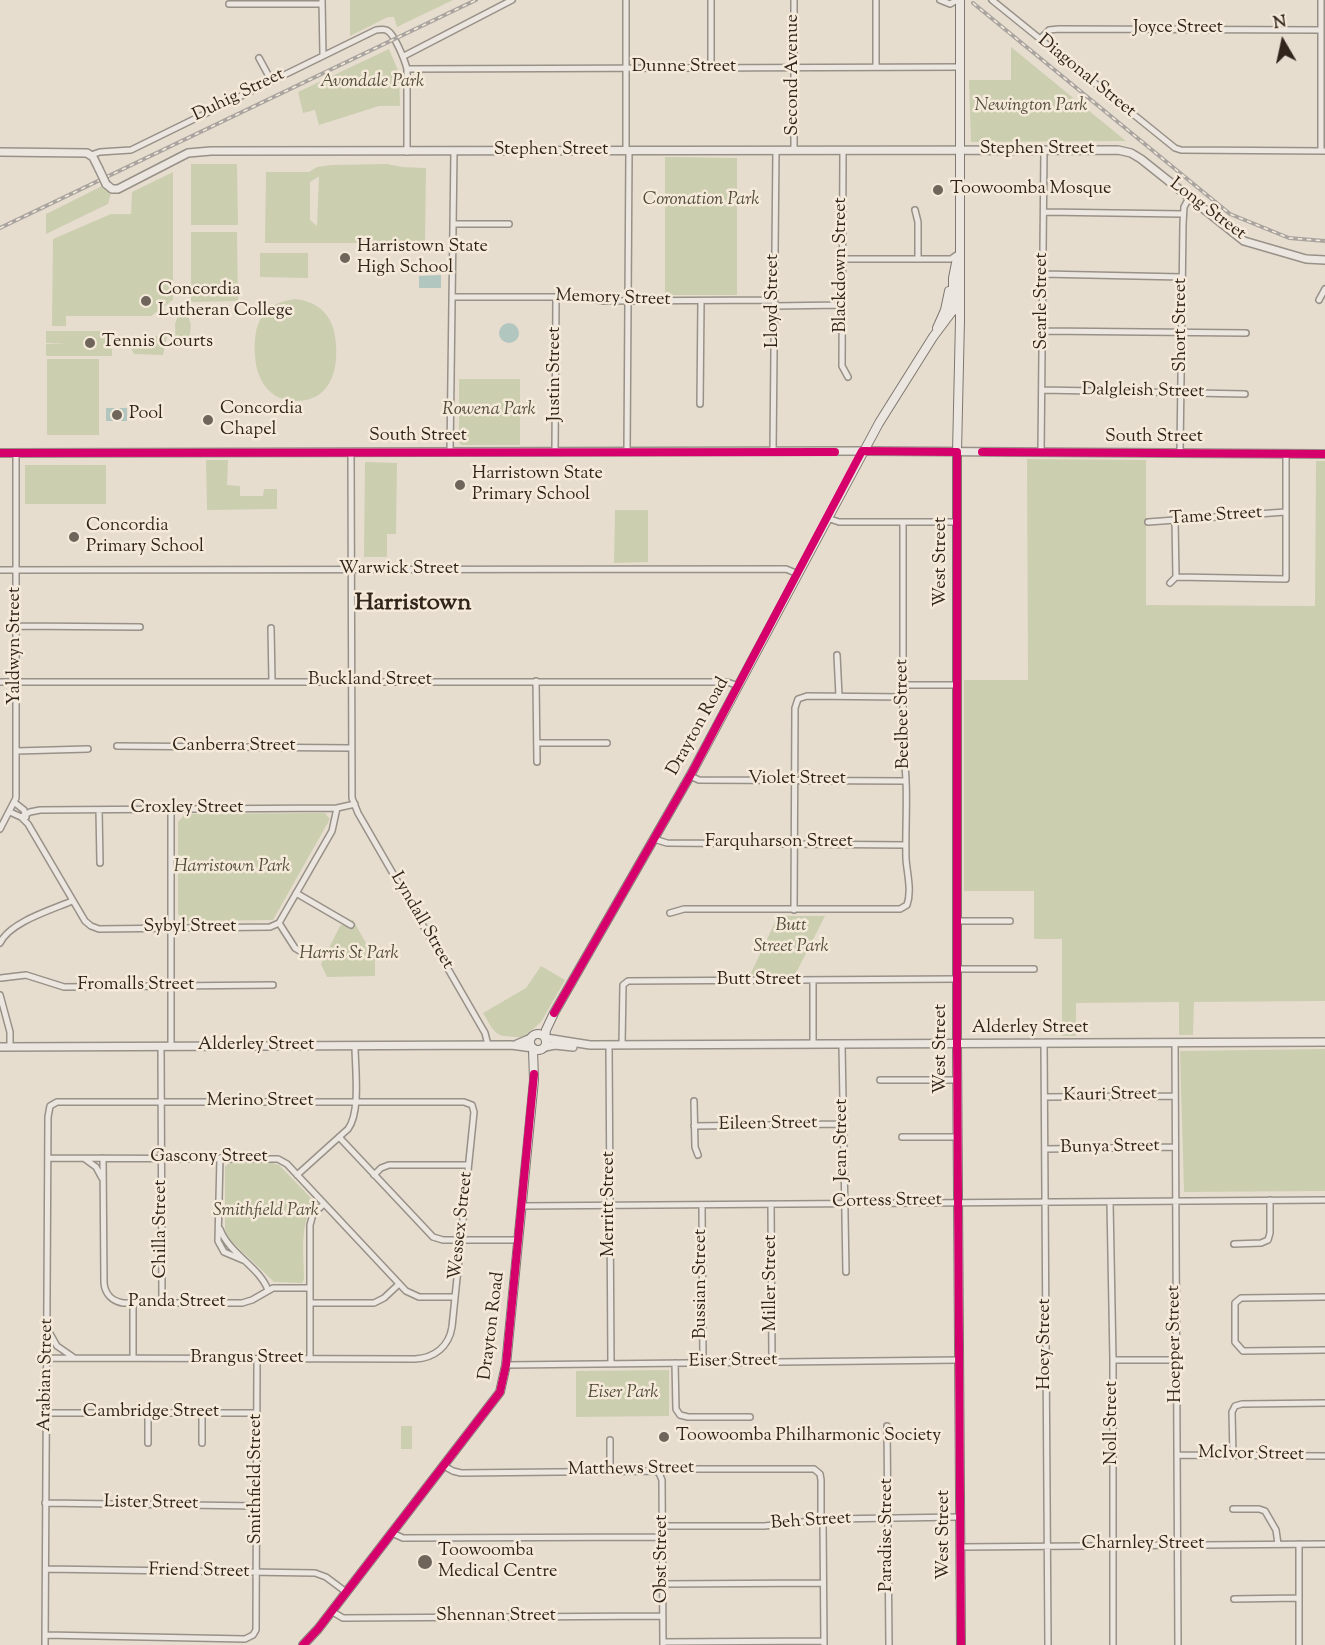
<!DOCTYPE html>
<style>
body{margin:0}
#map{position:relative;width:1325px;height:1645px;overflow:hidden;background:#e6ddcf;font-family:"Sorts Mill Goudy",serif}
canvas{display:block}
.north{position:absolute;left:1253px;top:12px;width:60px;height:60px;-webkit-text-stroke:4px #f5eada;paint-order:stroke;rotate:351deg;font-size:16px;font-weight:700;line-height:24px;text-align:center;color:#30241b}
.north::after{content:'';display:block;margin:auto;width:21px;height:27px;background:#30241b;clip-path:polygon(50% 0,100% 100%,50% 72%,0 100%)}
</style>
<div id="map">
<canvas width="1325" height="1645"></canvas>
<div class="north">N</div>
</div>
<script>
const g = document.querySelector('canvas').getContext('2d');
g.lineJoin = 'round';
function paint(path, color) {
  g.fillStyle = color;
  g.fill(path, 'evenodd');
}
function strokePath(path, color, width, dash) {
  g.strokeStyle = color;
  g.lineWidth = width;
  g.lineCap = dash ? 'butt' : 'round';
  g.setLineDash(dash || []);
  g.stroke(path);
}
function write(font, color, halo, rows, align = 'center') {
  g.font = font + ' "Sorts Mill Goudy",serif';
  g.lineWidth = 5;
  g.setLineDash([]);
  g.textBaseline = 'middle';
  g.strokeStyle = halo;
  g.fillStyle = color;
  for (const [text, x, y, turn = 0] of rows) {
    g.save();
    g.translate(x, y);
    g.rotate((+turn || 0) * Math.PI / 180);
    g.textAlign = isNaN(turn) ? turn : align;
    if (halo) g.strokeText(text, 0, 0);
    g.fillText(text, 0, 0);
    g.restore();
  }
}
const green = new Path2D(`
 M350,0H453L397,27L394,17H388L350,36Z
 M1011,47L1126,141L971,142L969,80H1011Z
 M389,49L399,73L400,106H379L319,125L315,110L303,113L298,92Z
 M665,157L737,158V295H665Z
 M191,164H237L238,225H191Z
 M387,164L402,167L426,168L425,246H377L376,243H265L266,172H309L317,167L331,165ZM318,177H319L317,226L310,220V182Z
 M173,172V300L151,316H66V326H52L53,239L111,214H131L132,192Z
 M102,186L111,193L108,204L46,234V214Z
 M191,232H237L238,301L191,302Z
 M260,253H308V278L260,277Z
 M295,299C322,302 335,319 336,345C338,373 329,401 296,401C269,401 256,379 255,355C253,324 262,303 295,299Z
 M183,304L191,324L189,346H176L175,324Z
 M46,331H112V356H46V344L68,343H46Z
 M167,336L163,355L134,354L127,341L129,337Z
 M47,359H99V435H47Z
 M459,379H520V445H462L459,443Z
 M1027,459L1146,460V605L1315,606L1316,461H1325V1001L1194,1002L1193,1035H1179V1002L1076,1003V1036H1062V939H1034V891H964V680H1028Z
 M206,460H228L227,485L240,486V496H263L264,489H277V509L207,510Z
 M365,462L397,463L396,534H387V557H364Z
 M25,465H106V504H25Z
 M615,510H648V562L614,563Z
 M325,813L330,819L273,920L185,921L178,914V822L185,814Z
 M778,916H825L795,975H750Z
 M353,920L375,959V976L327,977L321,964L340,926Z
 M541,966L565,980L541,1022L524,1037C496,1037 497,1037 483,1013L526,988Z
 M1325,1049V1191L1184,1192L1180,1051Z
 M229,1163H272L279,1165L313,1200L314,1204C299,1225 304,1254 304,1279L302,1283L274,1282L227,1237L225,1229V1167Z
 M669,1370V1416L576,1417V1371Z
 M401,1426H412V1449H401Z`);
const water = new Path2D(`
 M441,275V288H419V276Z
 M499 333a10 10 0 1 1 20 0a10 10 0 1 1-20 0Z
 M106,408H127V421H106Z`);
const minor = new Path2D(`
 M322,0L323,55
 M626,0V151
 M711,0V67
 M794,0V150
 M876,0V66
 M940,0L950,4L957,0
 M992,0L1175,148L1181,150L1325,151
 M1321,0V151
 M229,4H322
 M1040,39L1049,30L1059,29L1321,30
 M404,56L512,0
 M259,58L271,80
 M407,69L960,67
 M843,150L842,366L848,377
 M91,155L100,152L131,150L376,30C378,30 383,29 386,30C394,32 405,61 407,69V152
 M915,210L918,222V259
 M1044,212L1183,214
 M453,224H509
 M842,259H951L958,254
 M1043,274L1182,277
 M452,297H585L602,301L774,300
 M1319,300L1325,289
 M774,306L842,305
 M1043,331L1246,333
 M1042,390L1245,394
 M700,404L701,301
 M351,452L352,798L358,813L485,1033L488,1045
 M450,452L454,152
 M555,452L556,297
 M627,452L629,151
 M773,452L776,150
 M1041,452L1044,150
 M1180,453L1183,224L1184,207L1189,198
 M827,518L839,522H957
 M1148,522L1285,512
 M0,570L786,569L798,574
 M1176,577L1286,579V454
 M1170,583L1176,577L1175,520
 M16,626L140,627
 M271,628L272,681
 M837,655L839,696
 M536,681L537,762
 M0,682H727L739,686
 M903,685H957
 M537,743H607
 M117,746L351,748
 M16,751L88,749
 M690,776L699,780L906,781
 M15,803L24,810L26,817
 M171,809V1046
 M99,810L100,863
 M10,812L21,817L28,824L85,921L91,926L99,929L270,927L279,923
 M21,817L30,812L40,810L337,808L355,804
 M0,829L16,798V453
 M654,839L667,843L906,845
 M296,893L351,925
 M794,910L795,708L798,699L807,696L903,697
 M670,913L684,909H900L907,905C912,891 907,873 906,859C905,823 909,786 903,750V522
 M958,921H1010
 M279,923L332,831L337,808
 M279,923L295,948L300,951
 M0,943C10,922 51,910 72,901
 M957,969H1034
 M1,978L26,975L64,987L273,985
 M0,995L10,1032V1047
 M1175,1043L1178,1645
 M813,1044V980
 M1044,1044L1048,1645
 M609,1045L611,1364
 M622,1045L623,985L628,981L957,979
 M842,1045L846,1272
 M161,1046L162,1303
 M880,1080H957
 M1045,1097L1175,1096
 M694,1101L695,1147L698,1155
 M694,1126L842,1124
 M339,1137L433,1237L443,1240H518
 M902,1137H958
 M1046,1149L1175,1147
 M48,1158L278,1159L287,1164L406,1291L419,1297H455
 M103,1158L104,1283C105,1294 112,1301 123,1303H242L252,1300L273,1288H310
 M220,1158L218,1241L224,1252L243,1260
 M85,1159L96,1167L102,1178
 M297,1175L348,1129C361,1112 355,1067 355,1046
 M374,1175L381,1168L389,1165H468
 M1110,1202L1113,1360V1645
 M771,1204L772,1362
 M702,1205L703,1362
 M521,1206L1325,1200
 M220,1229C229,1254 259,1266 268,1290
 M1234,1244L1261,1243L1268,1240L1270,1233V1200
 M1325,1297L1241,1298L1235,1303V1342L1243,1351L1325,1350
 M310,1303H374L384,1298L399,1284
 M49,1332L57,1346L73,1357
 M133,1358V1303
 M310,1359V1225L313,1214L324,1204
 M1113,1360H1176
 M675,1363L676,1409L680,1415L688,1417H750
 M506,1365L960,1360
 M46,1413H257
 M887,1426L889,1645
 M610,1440V1472
 M148,1443V1413
 M202,1443V1413
 M1177,1455L1325,1456
 M1233,1456L1232,1412L1235,1406L1242,1404L1325,1403
 M444,1466L453,1471L461,1473L655,1471L659,1473L665,1469H814L820,1474L821,1480V1514L823,1523L824,1645
 M659,1473L662,1480L663,1645
 M45,1503L257,1506
 M1233,1509H1259L1265,1511L1276,1530L1278,1544
 M662,1526H764L830,1519L960,1517
 M392,1533L403,1538L663,1537
 M1299,1544V1645
 M961,1547L1325,1544
 M46,1569L315,1573L326,1577L346,1592
 M663,1584L823,1583
 M1234,1599L1299,1598
 M331,1611L343,1618L663,1616
 M46,1635L245,1639L253,1635L256,1630L257,1359
 M663,1642L824,1641
 M45,1645L48,1117L50,1106L57,1102H464L472,1105L474,1112L452,1327C449,1346 435,1358 415,1359L47,1358`);
const tertiary = new Path2D(`
 M0,152L87,153L93,157L99,169
 M106,184L112,189H118L188,153L211,151L1118,150L1131,153L1141,159L1244,241L1306,259L1325,260
 M0,453L862,451L1325,454
 M546,1038L590,1045L1325,1042
 M517,1044L531,1038
 M0,1047L511,1045L533,1048
 M545,1047L555,1045L573,1047`);
const secondary = new Path2D(`
 M960,0V320L957,452V1044L961,1645
 M953,311V278L957,258
 M937,328L945,310L949,291
 M530 1042a8 8 0 1 1 16 0a8 8 0 1 1-16 0Z
 M545,1038L546,1030L554,1013L690,776L879,423L933,337L957,305L958,299
 M303,1645L318,1629L500,1392L506,1365L534,1080L533,1049`);
const rail = new Path2D(`
 M973,3L1230,214L1289,238L1325,241
 M0,228L476,0`);
const tertiaryBridge = new Path2D(`
 M99,169L106,184`);
const cycleway = new Path2D(`
 M982,452L1325,454
 M0,453L835,452
 M554,1013L690,776L862,451L957,452V1044L961,1645
 M303,1645L318,1629L500,1392L506,1365L534,1074`);
const markers = [
 [938,190,6,"#70655a"],
 [345,258,6,"#70655a"],
 [146,301,6,"#70655a"],
 [90,343,6,"#70655a"],
 [117,415,6,"#70655a"],
 [208,420,6,"#70655a"],
 [460,485,6,"#70655a"],
 [74,537,6,"#70655a"],
 [664,1437,6,"#70655a"],
 [425,1562,8,"#70655a"]
];
const streetNames = [
 ["Joyce Street",1178,29],
 ["Dunne Street",684,68],
 ["Second Avenue",794,75,-90],
 ["Diagonal Street",1086,77,39],
 ["Duhig Street",239,96,-26],
 ["Stephen Street",1037,150],
 ["Stephen Street",551,151],
 ["Long Street",1207,210,37],
 ["Blackdown Street",842,265,-90],
 ["Memory Street",613,299,2],
 ["Lloyd Street",774,301,-90],
 ["Searle Street",1043,301,-90],
 ["Short Street",1182,325,-90],
 ["Justin Street",556,374,-90],
 ["Dalgleish Street",1143,392,1],
 ["South Street",418,437],
 ["South Street",1154,438],
 ["Tame Street",1216,517,-4],
 ["West Street",942,562,-90],
 ["Warwick Street",399,570],
 ["Yaldwyn Street",16,646,-90],
 ["Buckland Street",370,681],
 ["Beelbee Street",904,714,-91],
 ["Drayton Road",699,727,-61],
 ["Canberra Street",234,747],
 ["Violet Street",797,780],
 ["Croxley Street",187,809],
 ["Farquharson Street",779,843],
 ["Lyndall Street",421,921,60],
 ["Sybyl Street",190,928],
 ["Butt Street",759,981],
 ["Fromalls Street",136,986],
 ["Alderley Street",1030,1029],
 ["Alderley Street",256,1046],
 ["West Street",942,1049,-90],
 ["Kauri Street",1110,1096,-1],
 ["Merino Street",260,1102],
 ["Eileen Street",768,1125,-1],
 ["Jean Street",843,1140,-90],
 ["Bunya Street",1110,1148,-1],
 ["Gascony Street",209,1158],
 ["Cortess Street",887,1202,-1],
 ["Merritt Street",610,1204,-90],
 ["Wessex Street",462,1226,-84],
 ["Chilla Street",162,1229,-90],
 ["Miller Street",772,1283,-90],
 ["Bussian Street",702,1284,-90],
 ["Panda Street",177,1303],
 ["Drayton Road",493,1326,-83],
 ["Hoey Street",1046,1344,-90],
 ["Hoepper Street",1176,1344,-91],
 ["Brangus Street",247,1359],
 ["Eiser Street",733,1362,-1],
 ["Arabian Street",47,1375,-89],
 ["Cambridge Street",151,1413],
 ["Noll Street",1113,1423,-90],
 ["McIvor Street",1251,1455,1],
 ["Matthews Street",631,1470,-1],
 ["Smithfield Street",257,1479,-90],
 ["Lister Street",151,1504,1],
 ["Beh Street",811,1522,-4],
 ["Paradise Street",888,1535,-90],
 ["West Street",945,1535,-90],
 ["Charnley Street",1143,1545],
 ["Obst Street",663,1559,-90],
 ["Friend Street",199,1572,1],
 ["Shennan Street",496,1617]
];
const parkNames = [
 ["Avondale Park",372,83],
 ["Newington Park",1031,107],
 ["Coronation Park",701,201],
 ["Rowena Park",489,411],
 ["Harristown Park",232,868],
 ["Butt",791,927],
 ["Street Park",791,948],
 ["Harris St Park",349,955],
 ["Smithfield Park",266,1212],
 ["Eiser Park",623,1394]
];
const poiNames = [
 ["Toowoomba Mosque",950,190],
 ["Harristown State",357,248],
 ["High School",357,269],
 ["Concordia",158,291],
 ["Lutheran College",158,312],
 ["Tennis Courts",102,343],
 ["Concordia",220,410],
 ["Chapel",220,431],
 ["Pool",129,415],
 ["Harristown State",472,475],
 ["Primary School",472,496],
 ["Concordia",86,527],
 ["Primary School",86,548],
 ["Toowoomba Philharmonic Society",676,1437],
 ["Toowoomba",438,1552],
 ["Medical Centre",438,1573]
];
const districtNames = [
 ["Harristown",413,605]
];
paint(green, '#ccceb0');
paint(water, '#b1c6bf');
strokePath(minor, '#989188', 8);
strokePath(tertiary, '#989188', 10);
strokePath(secondary, '#7e7870', 10);
strokePath(minor, '#ebe6e0', 5);
strokePath(tertiary, '#ebe6e0', 7);
strokePath(secondary, '#ebe6e0', 8);
strokePath(rail, '#a9a49f', 4);
strokePath(rail, '#f5eada', 1.5, [4.5]);
strokePath(tertiaryBridge, '#989188', 10, []);
strokePath(tertiaryBridge, '#ebe6e0', 7);
strokePath(cycleway, '#d6006c', 8);
for (const [x, y, r, color] of markers) {
  const dot = new Path2D();
  dot.arc(x, y, r, 0, 2 * Math.PI);
  g.fillStyle = color;
  g.fill(dot);
  strokePath(dot, '#f5eada', 2);
}
write('18px', '#30241b', '#f5eada', streetNames);
write('italic 18px', '#524c3a', '#f5eada', parkNames);
write('18px', '#30241b', '#f5eada', poiNames, 'left');
write('bold 24px', '#30241b', '#f5eada', districtNames);
</script>
